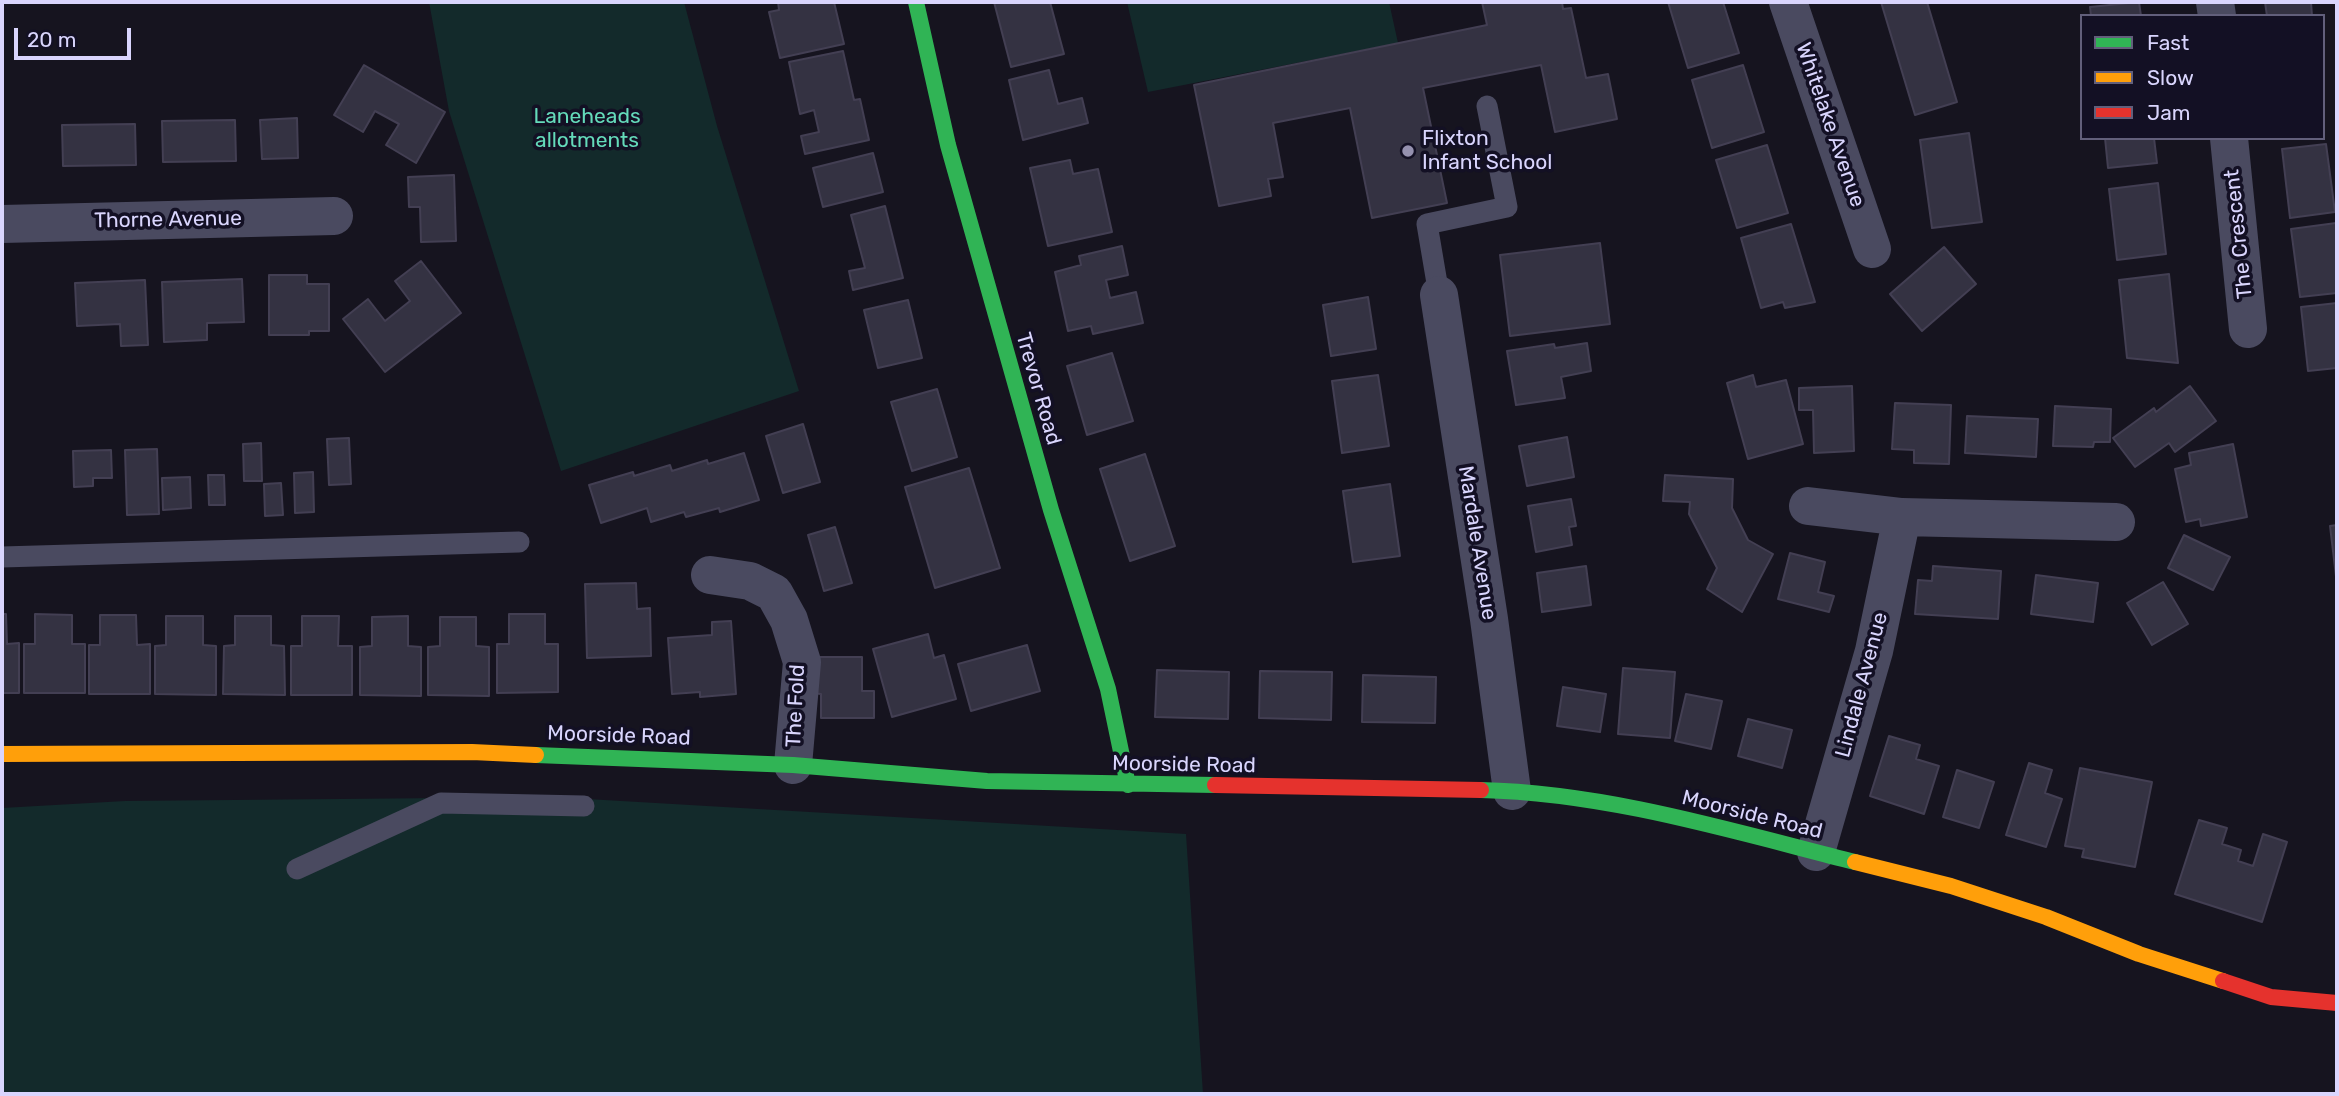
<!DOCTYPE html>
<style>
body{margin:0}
#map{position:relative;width:2339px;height:1096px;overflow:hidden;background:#16141f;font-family:Rubik,sans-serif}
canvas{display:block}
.frame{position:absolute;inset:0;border:4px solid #d9d5fd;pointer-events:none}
.legend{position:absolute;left:2080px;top:14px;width:245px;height:126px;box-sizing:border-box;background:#131024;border:2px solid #625f7b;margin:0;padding:9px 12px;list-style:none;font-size:21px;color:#d9d5fd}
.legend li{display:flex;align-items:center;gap:14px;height:35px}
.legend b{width:35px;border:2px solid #625f7b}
.scale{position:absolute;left:14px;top:28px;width:117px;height:32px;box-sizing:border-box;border:4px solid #d9d5fd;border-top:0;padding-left:9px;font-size:21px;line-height:24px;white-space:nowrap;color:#d9d5fd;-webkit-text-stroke:5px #131024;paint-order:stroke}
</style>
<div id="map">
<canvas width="2339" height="1096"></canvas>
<div class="frame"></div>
<ul class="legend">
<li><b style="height:9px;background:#30b455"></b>Fast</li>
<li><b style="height:9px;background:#ff9f0a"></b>Slow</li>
<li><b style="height:9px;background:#e5322d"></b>Jam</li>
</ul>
<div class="scale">20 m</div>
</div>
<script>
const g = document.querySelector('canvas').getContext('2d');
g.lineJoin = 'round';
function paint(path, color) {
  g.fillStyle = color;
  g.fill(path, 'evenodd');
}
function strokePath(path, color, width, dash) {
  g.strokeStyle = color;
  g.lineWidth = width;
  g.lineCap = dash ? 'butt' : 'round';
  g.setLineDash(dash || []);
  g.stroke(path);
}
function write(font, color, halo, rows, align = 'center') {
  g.font = font + ' Rubik,sans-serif';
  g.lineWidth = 7;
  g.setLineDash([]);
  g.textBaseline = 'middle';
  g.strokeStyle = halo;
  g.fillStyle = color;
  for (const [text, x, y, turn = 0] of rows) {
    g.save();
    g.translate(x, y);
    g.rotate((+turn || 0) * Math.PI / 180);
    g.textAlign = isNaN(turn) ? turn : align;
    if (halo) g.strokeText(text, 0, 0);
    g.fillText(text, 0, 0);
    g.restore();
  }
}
const green = new Path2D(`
 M429,2H684L717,126L799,391L561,471L449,111Z
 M1127,2H1389L1398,43L1148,92Z
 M553,797L1186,834L1203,1094H2V808L125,801Z`);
const building = new Path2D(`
 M778,2H834L844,44L780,58L769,12L779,10Z
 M994,2H1050L1064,54L1011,67Z
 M1482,2H1562L1563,9L1571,8L1586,78L1608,74L1617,119L1555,132L1541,65L1423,88L1447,203L1372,218L1350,108L1273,123L1283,177L1268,179L1271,196L1219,206L1194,85L1487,25Z
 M1668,2H1723L1739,53L1688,68Z
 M1881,2H1927L1957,102L1915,115Z
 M2139,2L2141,16H2091L2090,7Z
 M2265,2H2311L2312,16H2267Z
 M843,51L854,100L860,99L869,140L805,154L801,136L819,132L814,110L800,114L789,62Z
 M364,65L445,112L416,163L386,145L399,124L375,111L363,132L334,115Z
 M1743,65L1764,132L1712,148L1692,80Z
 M1049,70L1058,104L1082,98L1088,123L1023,140L1009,80Z
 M297,118L298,158L262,159L260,120Z
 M235,120L236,161L163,162L162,121Z
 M135,124L136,165L63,166L62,125Z
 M1969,133L1982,222L1932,228L1920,140Z
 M2105,138H2154L2157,163L2108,168Z
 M2326,144L2335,212L2290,218L2282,149Z
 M1767,145L1788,213L1737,228L1716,160Z
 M873,153L883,192L823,207L813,168Z
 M1070,160L1073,174L1098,169L1112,232L1048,246L1030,168Z
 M454,175L456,241L421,242L420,207H409L408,177Z
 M2158,183L2166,254L2117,260L2109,189Z
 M885,206L903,278L853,290L849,271L865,268L851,215Z
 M2336,223L2337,293L2300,297L2291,229Z
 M1791,224L1815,302L1785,308L1783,302L1761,308L1741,238Z
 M1600,243L1610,324L1510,336L1500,255Z
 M1122,246L1128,275L1106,280L1110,298L1136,292L1143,323L1093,334L1091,326L1068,331L1055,272L1081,265L1079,256Z
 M1944,247L1976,284L1922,331L1890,294Z
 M421,261L461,313L385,372L343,319L368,299L385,321L410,301L395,281Z
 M2169,274L2178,363L2127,358L2119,280Z
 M269,275H307V284H329V331H309V335H269Z
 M242,279L244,322L207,323V340L164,342L162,282Z
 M145,280L148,345L121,346L120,324L77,326L75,283Z
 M1368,297L1376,349L1331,356L1323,305Z
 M908,300L922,358L878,368L864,310Z
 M2337,303V368L2308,371L2301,307Z
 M1587,343L1591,371L1561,377L1565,398L1516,405L1507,351L1554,344L1555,348Z
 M1112,353L1133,421L1087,435L1067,366Z
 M1378,375L1389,446L1342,453L1332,381Z
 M1753,375L1756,387L1786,380L1803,444L1748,459L1727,383Z
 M1852,386L1854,451L1814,453L1813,410H1799V388Z
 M2190,386L2216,421L2175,452L2169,443L2135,467L2113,438L2154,408L2156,412Z
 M937,389L957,457L912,471L891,402Z
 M1895,403L1951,405L1949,464L1914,463V450L1892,449Z
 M2055,406L2111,409L2110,442H2094L2093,447L2053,446Z
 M1967,416L2038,419L2036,457L1965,453Z
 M803,424L820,482L783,493L766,436Z
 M1567,437L1574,477L1527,486L1519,446Z
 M349,438L351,484L329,485L327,439Z
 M261,443L262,481H244L243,444Z
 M2233,444L2247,517L2201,526L2200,519L2186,522L2175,469L2191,465L2189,453Z
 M157,449L159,514L127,515L125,450Z
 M111,450L112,478H93V486L74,487L73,451Z
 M744,453L759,500L720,512L719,508L686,517L684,512L651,522L647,508L601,523L589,485L633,472L634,476L670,465L672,471L707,460L708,464Z
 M1145,454L1175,546L1130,561L1100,469Z
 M969,468L1000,568L935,588L905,487Z
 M313,472L314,512L295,513L294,473Z
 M208,475H224L225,505H209Z
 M1665,475L1733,479L1732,508L1748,540L1773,554L1742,612L1707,589L1717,568L1689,514L1690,502L1663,501Z
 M190,477L191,508L163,510L162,478Z
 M281,483L283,515L265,516L264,484Z
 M1390,484L1400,556L1353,562L1343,491Z
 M1571,499L1576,526L1569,527L1572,545L1536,552L1528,506Z
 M2337,525V585L2330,526Z
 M835,527L852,583L824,591L808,535Z
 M2184,535L2230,557L2213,590L2168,568Z
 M1790,553L1825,562L1818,592L1834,596L1829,612L1778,599Z
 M1586,566L1591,605L1542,612L1537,573Z
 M1933,566L2001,571L1998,619L1915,614L1918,580L1932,581Z
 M2036,575L2098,583L2093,622L2031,614Z
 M2163,582L2188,624L2152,645L2127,603Z
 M636,583L637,609L650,608L651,656L587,658L585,584Z
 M2,614H6L7,644L19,643V693H2Z
 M35,614L72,615V644H85V693H24V644H35Z
 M509,614H545V644H558V692L497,693V644H509Z
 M100,615H136L137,645L150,644V694H89V645H100Z
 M166,616H203V645L216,646V695L155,694V646L166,645Z
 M235,616H271V645L284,646L285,695L223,694L224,646L235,645Z
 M302,616H339L338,646H352V695H291V646H302Z
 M408,616V646L421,647V696L360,695V647L372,646V617Z
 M440,617H476V646L489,647V696L428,695V647L440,646Z
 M731,621L736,694L700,697V692L672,694L668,638L712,635V622Z
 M928,634L934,658L944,655L956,699L892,717L873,649Z
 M1027,645L1040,691L971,711L958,664Z
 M812,657H862V691H874V718H821V694L812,693Z
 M1623,668L1675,672L1670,738L1618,734Z
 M1157,670L1229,672L1228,719L1155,717Z
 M1260,671L1332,672L1331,720L1259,718Z
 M1363,675L1436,677L1435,723L1362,722Z
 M1563,687L1606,694L1600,732L1557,726Z
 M1686,694L1722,701L1711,749L1675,741Z
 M1748,719L1792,730L1782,768L1738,756Z
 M1889,736L1920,745L1916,759L1939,766L1924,814L1870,796Z
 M2029,763L2052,770L2045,793L2062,799L2046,847L2006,835Z
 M2080,768L2152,782L2135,867L2082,857L2084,849L2065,846Z
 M1957,770L1994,782L1979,828L1943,817Z
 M2199,820L2227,828L2222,844L2241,850L2238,861L2253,866L2263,834L2287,842L2262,922L2175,894Z`);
const lane = new Path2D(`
 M1439,295L1427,224L1507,207L1487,106
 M2,557L519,542
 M297,869L441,803L584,806`);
const street = new Path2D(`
 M1788,2L1872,249
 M2215,2L2217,16
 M2229,138L2248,329
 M2,224L334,216
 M1439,295L1489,619L1512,791
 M1808,506L1902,517L2116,522
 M710,575L750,581L774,593L789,620L802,662L793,765
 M1816,852L1874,651L1902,517`);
const fast = new Path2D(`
 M916,2L948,145L1051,510L1108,689L1128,785
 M536,755L793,765L987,781L1215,785
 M1481,790C1608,793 1732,831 1855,862`);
const slow = new Path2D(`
 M2,754L472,752L536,755
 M1855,862L1951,886L2046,917L2139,954L2223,981`);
const jam = new Path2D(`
 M1215,785L1481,790
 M2223,981L2271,997L2337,1003`);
const markers = [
 [1408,151,7,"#9591af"]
];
const parkNames = [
 ["Laneheads",587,117],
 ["allotments",587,141]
];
const streetNames = [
 ["Whitelake Avenue",1830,125,71],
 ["Thorne Avenue",168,220,-1],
 ["The Crescent",2239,234,-96],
 ["Trevor Road",1038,389,74],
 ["Mardale Avenue",1477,543,81],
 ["Lindale Avenue",1862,685,-75],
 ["The Fold",796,706,-87],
 ["Moorside Road",619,736,2],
 ["Moorside Road",1184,765,1],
 ["Moorside Road",1752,815,14]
];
const poiNames = [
 ["Flixton",1422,139],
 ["Infant School",1422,163]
];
paint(green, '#132a2b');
paint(building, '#343242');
strokePath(building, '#433f53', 2);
strokePath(lane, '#4a4a60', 21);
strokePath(street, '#4a4a60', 38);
strokePath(fast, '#30b455', 16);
strokePath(slow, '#ff9f0a', 16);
strokePath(jam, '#e5322d', 16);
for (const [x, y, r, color] of markers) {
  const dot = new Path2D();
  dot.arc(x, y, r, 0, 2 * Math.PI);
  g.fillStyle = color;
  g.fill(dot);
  strokePath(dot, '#131024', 2.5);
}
write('21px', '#64daba', '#131024', parkNames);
write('21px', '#d9d5fd', '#131024', streetNames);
write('21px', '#d9d5fd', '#131024', poiNames, 'left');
</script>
